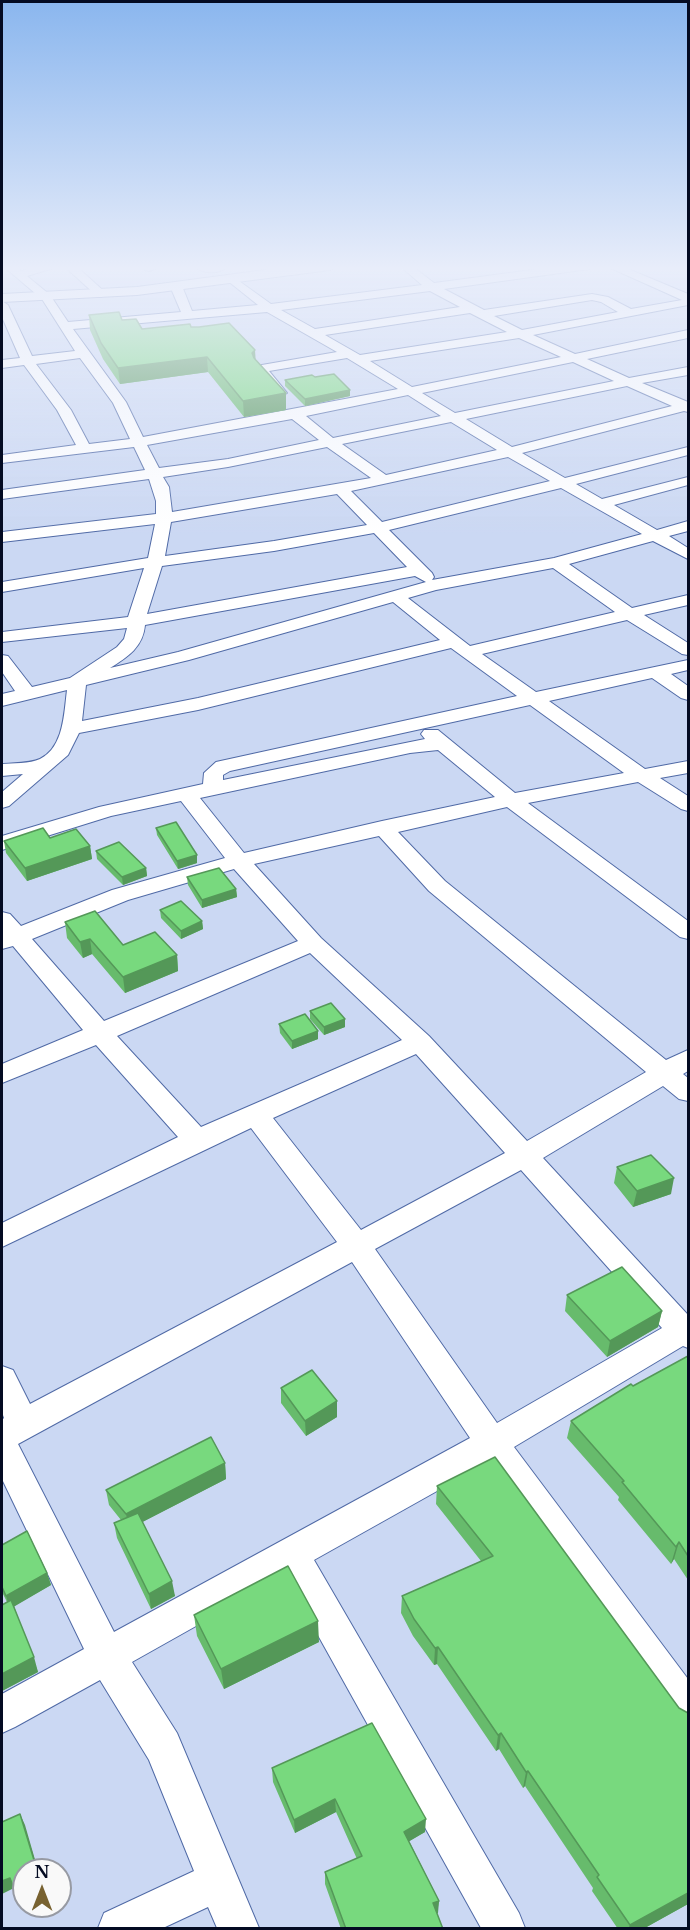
<!DOCTYPE html>
<style>
body{margin:0}
#map{position:relative;width:690px;height:1930px;overflow:hidden;background:#cbd8f3;font-family:"Libre Baskerville",serif}
canvas{display:block}
.frame{position:absolute;inset:0;border:3px solid #040b22;pointer-events:none}
.north{position:absolute;left:12px;top:1858px;width:60px;height:60px;box-sizing:border-box;background:#f9f9f9;border:2px solid #979aa3;border-radius:50%;rotate:0deg;font-size:16px;font-weight:700;line-height:24px;text-align:center;color:#040b22}
.north::after{content:'';display:block;margin:auto;width:21px;height:27px;background:#786231;clip-path:polygon(50% 0,100% 100%,50% 72%,0 100%)}
</style>
<div id="map">
<canvas width="690" height="1930"></canvas>
<div class="frame"></div>
<div class="north">N</div>
</div>
<script>
const g = document.querySelector('canvas').getContext('2d');
g.lineJoin = 'round';
function strokePath(path, color, width, dash) {
  g.strokeStyle = color;
  g.lineWidth = width;
  g.lineCap = dash ? 'butt' : 'round';
  g.setLineDash(dash || []);
  g.stroke(path);
}
function paint(path, color) {
  g.fillStyle = color;
  g.fill(path, 'evenodd');
}
const minor = new Path2D(`
 M3,266H15L21,271L40,266H60L27,276L50,295L68,322L181,312L170,286L176,283L182,286L192,311L258,305L228,281V277L232,276L271,304L422,285L400,266H412L434,283L562,266H594L589,269L444,289L484,310L592,294L608,297L631,309L682,300L606,266H621L688,294V305L533,335L575,354L688,330V338L587,359L629,378L688,367V375L642,383L688,402V412L684,411L522,453L565,478L688,447V455L576,484L602,499L688,477V485L614,505L657,530L688,521V531L669,536L688,548V559L653,541L569,564L632,608L688,595V605L644,615L688,643V655L682,654L627,620L482,654L536,692L688,660V670L671,674L688,686V700L681,698L652,678L549,701L645,769L688,761V773L660,778L688,796V811L681,809L638,782L528,803L688,921V939L680,937L507,807L398,832L445,881L666,1060L688,1050V1071L683,1074L688,1078V1101L679,1099L663,1086L543,1158L688,1315V1348L683,1346L514,1447L688,1679V1729L675,1723L487,1463L314,1560L519,1913L525,1928H481L285,1576L132,1662L177,1733L259,1928H217L208,1907L163,1928H98L104,1913L194,1871L149,1760L100,1680L15,1727L2,1733V1694L84,1649L2,1479V1420L4,1418L2,1412V1366L13,1370L30,1404L337,1242L251,1128L2,1247V1223L178,1137L96,1045L2,1083V1064L83,1030L13,946L2,949V912L10,914L21,926L112,890L225,858L181,801L111,816L2,850V836L99,807L203,784L204,773L216,762L517,696L451,648L198,710L79,733L68,755L9,806L2,808V792L23,774L2,776V764C12,763 30,764 40,759C64,747 64,713 67,690L2,706V694L15,691L2,672V655L8,656L32,687L70,678L117,647L124,639L127,628L2,642V632L128,617L144,568L2,592V582L148,558L155,524L2,542V532L156,514V501L149,479L2,499V490L145,470L134,447L2,463V455L76,445L57,410L24,365L2,368V360L20,358L2,317V301L8,305L32,356L75,351L42,299ZM430,291L460,307L315,329L281,310ZM592,300L601,302L618,312L522,330L494,316ZM267,312L337,352L256,366L255,369L275,396L280,397L287,393L269,371L347,358L398,389L143,437L126,402L73,329ZM470,313L507,332L360,355L325,335ZM519,338L561,357L412,387L370,361ZM80,358L113,403L130,439L89,444L71,410L36,364ZM573,362L614,381L455,413L422,393ZM627,386L672,406L512,447L466,419ZM408,395L441,416L333,438L306,416ZM292,419L319,440L228,459L159,468L147,445ZM451,422L497,450L386,475L342,444ZM327,447L371,478L172,512L169,487L163,477L228,467ZM508,457L550,481L382,522L351,491ZM561,488L642,534L554,558L432,580L434,577L432,573L389,530ZM337,494L367,525L274,541L165,556L171,522ZM374,533L407,567L147,614L162,566L274,551ZM553,568L615,612L470,646L408,598L436,590ZM415,576L426,582L178,652L110,668C128,657 143,647 145,625ZM393,602L440,640L198,698L82,721L86,685L189,660ZM530,705L624,773L515,793L438,730H424L421,734L425,739L223,780V775L230,771ZM438,750L495,797L382,821L244,853L200,798L410,753ZM379,836L429,891L646,1072L527,1141L429,1036L321,938L254,864ZM234,869L298,941L104,1021L32,939L128,900ZM310,953L402,1040L201,1127L117,1036ZM416,1054L505,1153L361,1230L273,1118ZM521,1170L662,1328L497,1423L375,1249ZM352,1262L470,1438L114,1632L18,1444Z
 M64,266H76L107,294L101,297L97,296Z
 M145,266H162L149,271L145,270Z
 M194,266H224L225,268C217,275 202,273 194,266Z`);
const tertiary = new Path2D(`
 M295,266H337L330,270L137,295L2,302V294L137,287Z`);
const wall = new Path2D(`
 M89,315L122,320L142,329L191,327L255,360L286,410L244,417L208,372L120,384L103,359L90,330Z
 M315,377L350,390V396L305,406L285,386V380Z
 M156,828L197,863L178,869L157,835Z
 M50,838L90,846L92,859L27,881L6,853L4,841Z
 M96,851L146,868L147,876L123,885L97,859Z
 M187,877L236,889L237,897L202,908L188,885Z
 M160,910L202,921L203,929L181,939L161,918Z
 M65,922L123,945L177,955L178,971L125,993L92,954L83,958L67,938Z
 M310,1011L345,1027L324,1035L310,1019Z
 M279,1024L318,1039L292,1049L280,1033Z
 M617,1167L671,1194L633,1207L614,1183Z
 M567,1295L662,1311L658,1327L607,1357L565,1311Z
 M688,1356V1580L674,1559L671,1564L618,1500L619,1497L567,1438L571,1421Z
 M281,1388L337,1417L306,1436L281,1403Z
 M495,1457L688,1904L643,1929H618L592,1891L593,1888L525,1786L523,1788L499,1749L496,1751L437,1664L434,1665L413,1636L401,1613L402,1596L481,1561L436,1504L437,1486Z
 M225,1463L226,1479L142,1522L175,1596L151,1609L117,1538L114,1523L121,1520L109,1505L106,1490Z
 M2,1545L47,1573L51,1585L14,1606L38,1672L2,1691V1605L7,1602L2,1592Z
 M194,1615L319,1642L224,1689L197,1636Z
 M272,1768L425,1832L409,1841L439,1901L437,1913L443,1929H341L325,1884V1872L357,1859L336,1812L295,1833L273,1782Z`);
const shadedWall = new Path2D(`
 M255,350L256,365L252,353Z
 M207,357L208,372L120,384L118,368Z
 M350,390V396L305,406V399Z
 M286,393V410L244,417L243,401Z
 M90,846L92,859L27,881L25,868Z
 M197,855V863L178,869L177,861Z
 M146,868L147,876L123,885L122,877Z
 M236,889L237,897L202,908V900Z
 M202,921L203,929L181,939V931Z
 M90,939L92,954L83,958L80,942Z
 M177,955L178,971L125,993L123,977Z
 M345,1019V1027L324,1035V1027Z
 M318,1031V1039L292,1049V1041Z
 M674,1178L671,1194L633,1207L637,1191Z
 M662,1311L658,1327L607,1357L610,1341Z
 M337,1401V1417L306,1436L305,1421Z
 M225,1463L226,1479L129,1529L126,1514Z
 M679,1542L674,1559L671,1564L676,1547Z
 M47,1573L51,1585L10,1609L6,1596Z
 M172,1581L175,1596L151,1609L149,1594Z
 M318,1621L319,1642L224,1689L221,1669Z
 M438,1647L437,1664L434,1665L435,1648Z
 M34,1657L38,1672L2,1691V1674Z
 M501,1733L499,1749L496,1751L498,1735Z
 M528,1771L525,1786L523,1788L526,1772Z
 M335,1799L336,1812L295,1833L294,1820Z
 M20,1814L25,1825L38,1870H37Z
 M426,1819L425,1832L403,1845L404,1832Z
 M10,1878L14,1888L2,1894V1881Z
 M24,1883V1896L18,1899L14,1889Z
 M688,1893V1904L643,1929H628L630,1925Z
 M439,1901L438,1913L432,1915L433,1903Z`);
const building = new Path2D(`
 M119,312L122,320L136,319L142,329L190,324L191,327H199L229,323L255,350L252,353L254,358L286,393L243,401L207,357L118,368L101,343L89,315Z
 M334,374L350,390L305,399L285,380L312,375L315,377Z
 M176,822L197,855L177,861L156,828Z
 M43,828L50,838L76,829L90,846L25,868L4,841Z
 M119,842L146,868L122,877L96,851Z
 M219,868L236,889L202,900L187,877Z
 M181,901L202,921L181,931L160,910Z
 M95,911L123,945L155,932L177,955L123,977L90,939L80,942L65,922Z
 M331,1003L345,1019L324,1027L310,1011Z
 M305,1014L318,1031L292,1041L279,1024Z
 M651,1155L674,1178L637,1191L617,1167Z
 M622,1267L662,1311L610,1341L567,1295Z
 M688,1356V1556L679,1542L676,1547L622,1482L624,1481L571,1421L631,1384L633,1386Z
 M312,1370L337,1401L305,1421L281,1388Z
 M211,1437L225,1463L126,1514L106,1490Z
 M495,1457L679,1708L688,1713V1893L630,1925L597,1877L599,1875L528,1771L526,1772L501,1733L498,1735L438,1647L435,1648L414,1619L402,1596L493,1556L437,1486Z
 M138,1513L172,1581L149,1594L114,1523Z
 M27,1531L47,1573L6,1596L2,1587V1545Z
 M288,1566L318,1621L221,1669L194,1615Z
 M11,1600L34,1657L2,1674V1605Z
 M372,1723L426,1819L404,1832L439,1901L433,1903L443,1929H346L325,1872L362,1856L335,1799L294,1820L272,1768Z
 M20,1814L37,1870H24V1883L14,1889L10,1878L2,1881V1822Z`);
strokePath(minor, '#506aa6', 2);
strokePath(tertiary, '#506aa6', 2);
paint(minor, '#fff');
paint(tertiary, '#fff');
paint(wall, '#67bb6c');
paint(shadedWall, '#549858');
paint(building, '#78d97e');
strokePath(building, '#549858', 1.5);
const sky = g.createLinearGradient(0, 0, 0, 537);
sky.addColorStop(0, '#8ab6ee');
sky.addColorStop(0.5, '#e8edfa');
sky.addColorStop(1, '#e8edfa00');
g.fillStyle = sky;
g.fillRect(0, 0, 690, 537);
</script>
